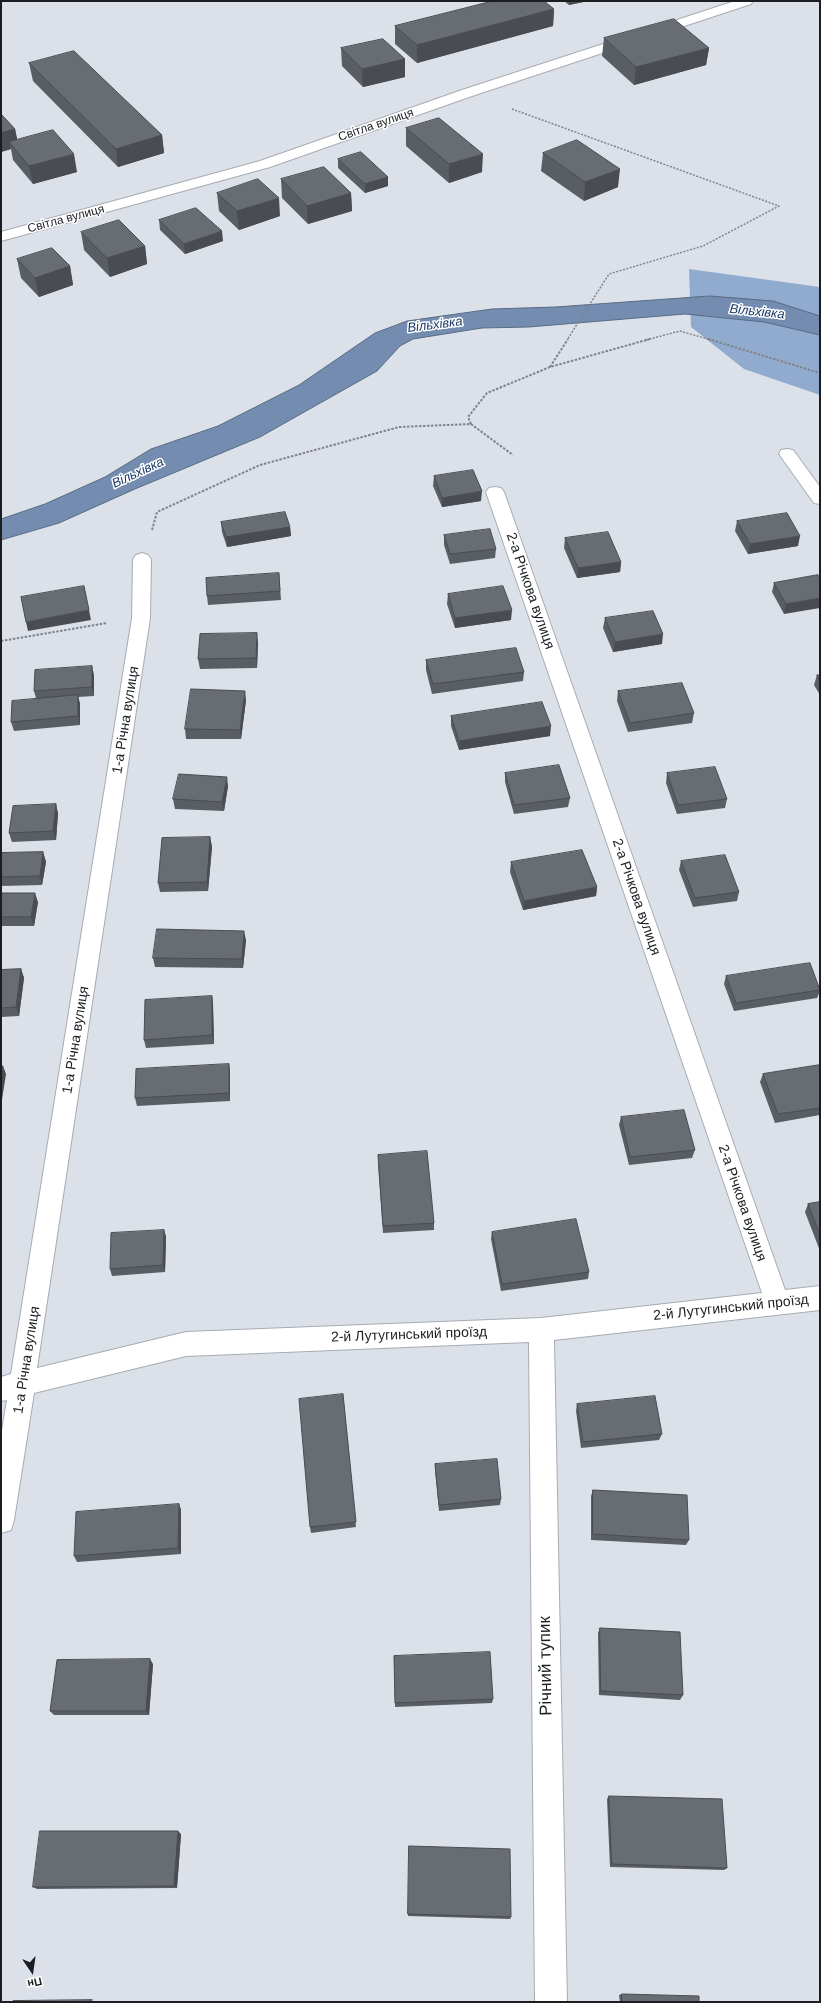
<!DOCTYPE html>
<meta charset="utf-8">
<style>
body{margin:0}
#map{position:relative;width:821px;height:2003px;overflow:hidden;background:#dce1e9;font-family:Arial,sans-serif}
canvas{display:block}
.frame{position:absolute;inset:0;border:2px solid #1b1d20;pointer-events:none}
.north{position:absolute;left:12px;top:1951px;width:40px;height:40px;-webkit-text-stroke:3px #fff;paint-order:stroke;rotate:167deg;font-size:11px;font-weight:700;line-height:16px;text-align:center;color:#1b1d20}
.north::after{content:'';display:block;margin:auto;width:14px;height:18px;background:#1b1d20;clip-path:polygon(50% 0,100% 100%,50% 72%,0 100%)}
</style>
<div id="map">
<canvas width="821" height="2003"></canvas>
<div class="frame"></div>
<div class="north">Пн</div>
</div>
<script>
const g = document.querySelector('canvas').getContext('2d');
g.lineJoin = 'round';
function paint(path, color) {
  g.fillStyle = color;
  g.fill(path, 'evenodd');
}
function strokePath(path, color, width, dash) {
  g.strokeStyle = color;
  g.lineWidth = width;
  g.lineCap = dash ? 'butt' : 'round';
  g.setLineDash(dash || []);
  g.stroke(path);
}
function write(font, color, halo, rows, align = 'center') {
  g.font = font + ' Arial,sans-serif';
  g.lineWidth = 3;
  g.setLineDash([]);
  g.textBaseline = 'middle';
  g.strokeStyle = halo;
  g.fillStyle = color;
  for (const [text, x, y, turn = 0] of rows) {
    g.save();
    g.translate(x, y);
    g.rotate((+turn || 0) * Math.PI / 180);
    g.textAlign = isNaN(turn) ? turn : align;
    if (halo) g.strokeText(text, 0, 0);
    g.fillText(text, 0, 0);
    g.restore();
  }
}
const forest = new Path2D(`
 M689,269L820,287V395L744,369L691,327Z`);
const water = new Path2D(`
 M710,296L773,301L820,316V335L764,322L685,314L529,327L482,328L413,339L400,346L377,371L260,437L135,489L59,523L1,540V519L45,504L105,477L151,449L218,426L299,385L375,333L407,321L492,309L555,307Z`);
const pathFar1 = new Path2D(`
 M512,109L779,206L703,246L609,274L567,340
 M646,340L680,331L711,340`);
const path = new Path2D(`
 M708,339L820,373
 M550,367L568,339
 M471,424L468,417L487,393L550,367L650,339
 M152,530L157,512L260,465L399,427L471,424L513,455
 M1,641L107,623`);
const street = new Path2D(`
 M735,1H753L751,4L472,96L270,167L1,241V232L260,161L462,90Z
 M787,449L793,450L820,487V504L814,503L779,454L781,450Z
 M495,487L501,488L504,492L785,1290L820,1286V1310L554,1340L567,2002H535L529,1342L186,1356L34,1393L14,1520L11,1530L1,1533V1436L7,1400L1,1401V1377L11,1374L132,618L133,559L136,555L142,553L148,555L151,559L150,618L37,1368L186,1332L541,1318L762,1293L486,492L489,488Z`);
const wall = new Path2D(`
 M564,1H588L569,5Z
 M554,9L553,26L417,63L395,44V26Z
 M604,38L709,48L706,65L634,85L602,56Z
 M341,48L405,59V77L363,87L342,66Z
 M29,63L162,135L164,153L118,167L33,81Z
 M1,114L15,129L17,140L77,172L33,184L13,160L11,149L1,152Z
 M406,128L482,172L449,183L406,146Z
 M543,153L618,187L584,201L541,171Z
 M338,159L388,177V186L365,193L338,168Z
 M281,179L351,193L352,211L308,224L282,198Z
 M217,193L280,216L239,230L219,211Z
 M159,220L223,241L185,254L160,230Z
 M81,232L145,246L147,264L110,277L84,250Z
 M17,259L70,266L73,285L39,297L21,278Z
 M434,476L481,501L442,507L433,486Z
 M737,521L798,546L748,554L735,531Z
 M221,522L290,527L291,536L227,547L222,532Z
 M444,535L496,549L495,558L450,564L444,545Z
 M565,538L621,562L620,572L577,578L564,548Z
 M279,573L281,600L208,605L207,596Z
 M818,575L784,614L772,592L774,583Z
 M448,594L511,620L455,628L447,604Z
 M605,618L662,644L613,652L603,628Z
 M258,642L257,668L200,669L198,659Z
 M426,660L524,672L523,681L432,694L426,670Z
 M94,675V696L78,697L80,704V725L14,731L11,722L36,698L34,691Z
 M817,675H820V695L814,685Z
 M618,691L694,713L692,723L628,732L617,701Z
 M246,700L241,739H186L185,729Z
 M451,716L550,736L459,750L451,726Z
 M505,773L570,798L568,807L514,814L505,782Z
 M667,773L727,799L725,808L677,814L666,783Z
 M228,786L224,811L175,809L173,799Z
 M56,804L58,814L56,840L12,842L9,833Z
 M210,837L212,847L208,891L160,892L158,883Z
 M43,852L46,862L42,885L1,886V853Z
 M681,861L739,892L737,901L693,907L679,870Z
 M511,862L597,887L596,896L523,910L510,872Z
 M1,893L38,902L34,926H1Z
 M246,940L243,968L155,967L153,958Z
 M21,969L24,978L19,1016L1,1017V970Z
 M726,976L820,988V991L817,998L734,1011L724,984Z
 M212,996L213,1005L214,1044L146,1048L144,1040Z
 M229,1064L230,1072V1101L137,1106L135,1098Z
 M820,1065V1115L775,1123L760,1082L763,1074Z
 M621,1117L695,1150L692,1158L629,1165L619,1125Z
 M378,1163L434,1223V1230L383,1233Z
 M820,1202V1251L805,1212L808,1204Z
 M164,1230L166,1237L165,1272L112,1276L110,1269Z
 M492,1232L589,1272L588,1279L501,1291L491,1239Z
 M343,1394L356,1527L311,1533L310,1527Z
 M577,1404L662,1434L659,1440L581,1448L576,1411Z
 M435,1464L501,1499L500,1505L439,1511L435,1470Z
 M593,1490L689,1540L686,1545L591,1540V1496Z
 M179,1504L181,1510V1554L77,1562L74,1556Z
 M600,1628L683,1695L680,1700L599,1695L598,1633Z
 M394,1656L493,1699L492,1703L395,1707Z
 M153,1664L149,1715H54L50,1711Z
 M609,1796L727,1868L724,1870L610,1867L607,1799Z
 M181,1834L177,1888L37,1889L33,1887Z
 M409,1846L511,1917L510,1919L408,1916Z
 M622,1994L699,2002H620L619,1995Z`);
const shadedWall = new Path2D(`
 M569,1H588L569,5Z
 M554,9L553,26L417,63V45Z
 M709,48L706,65L634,85L636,67Z
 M405,59V77L363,87L362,69Z
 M15,129L19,147L9,142L11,149L1,152V133Z
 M162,135L164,153L118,167L116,149Z
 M74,154L77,172L33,184L29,166Z
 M483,154L482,172L449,183V164Z
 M620,169L618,187L584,201L585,182Z
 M388,177V186L365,193V184Z
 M351,193L352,211L308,224L307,206Z
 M279,198L280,216L239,230L237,211Z
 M222,231L223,241L185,254L184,244Z
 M145,246L147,264L110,277L107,258Z
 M70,266L73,285L39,297L35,278Z
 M482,491L481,501L442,507V498Z
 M290,527L291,536L227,547L226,537Z
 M800,536L798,546L748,554L750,544Z
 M621,562L620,572L577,578L578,568Z
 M820,598V608L784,614L786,604Z
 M89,610L91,620L28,631L26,622Z
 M512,610L511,620L455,628V618Z
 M257,633L258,642L257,668L256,658Z
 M663,634L662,644L613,652L615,642Z
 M92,666L94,675V696L92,687Z
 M245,691L246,700L241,739L240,730Z
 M78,695L80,704V725L78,716Z
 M551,726L550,736L459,750V741Z
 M227,777L228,786L224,811L222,802Z
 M56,804L58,814L56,840L53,831Z
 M210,837L212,847L208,891L207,882Z
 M43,852L46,862L42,885L40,876Z
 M597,887L596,896L523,910L524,901Z
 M35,893L38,902L34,926L31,917Z
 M244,931L246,940L243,968L242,959Z
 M21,969L24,978L19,1016L16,1007Z
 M212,996L213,1005L214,1044L212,1035Z
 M229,1064L230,1072V1101L229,1093Z
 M3,1066L6,1074L1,1106V1077Z
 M164,1230L166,1237L165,1272L163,1265Z
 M179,1504L181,1510V1554L178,1548Z
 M150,1659L153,1664L149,1715L146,1711Z
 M178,1831L181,1834L177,1888L174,1886Z`);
const building = new Path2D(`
 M493,1H544L554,9L417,45L395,26Z
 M674,19L709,48L636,67L604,38Z
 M383,39L405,59L362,69L341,48Z
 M74,51L162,135L116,149L29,63Z
 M1,114L15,129L1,133Z
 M439,118L483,154L449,164L406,128Z
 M53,130L74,154L29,166L9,142Z
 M577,140L620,169L585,182L543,153Z
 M361,152L388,177L365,184L338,159Z
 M324,167L351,193L307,206L281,179Z
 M258,179L279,198L237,211L217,193Z
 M196,208L222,231L184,244L159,220Z
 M119,220L145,246L107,258L81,232Z
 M52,248L70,266L35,278L17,259Z
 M473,470L482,491L442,498L434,476Z
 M285,512L290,527L226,537L221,522Z
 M787,513L800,536L750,544L737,521Z
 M490,529L496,549L450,554L444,535Z
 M608,532L621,562L578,568L565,538Z
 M279,573L280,591L207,596L206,578Z
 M818,575L820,579V598L786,604L774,583Z
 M84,586L89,610L26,622L21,597Z
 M503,586L512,610L455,618L448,594Z
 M653,611L663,634L615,642L605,618Z
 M257,633L256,658L198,659L200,634Z
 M516,648L524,672L433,684L426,660Z
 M92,666V687L34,691L35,670Z
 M817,675H820V680Z
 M682,683L694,713L630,723L618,691Z
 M191,689L245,691L240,730L185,729Z
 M78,695V716L11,722L12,701Z
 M542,702L551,726L459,741L451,716Z
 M559,765L570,798L514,805L505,773Z
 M715,767L727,799L678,805L667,773Z
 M179,774L227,777L222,802L173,799Z
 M56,804L53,831L9,833L13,806Z
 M210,837L207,882L158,883L162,838Z
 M582,850L597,887L524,901L511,862Z
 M43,852L40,876L1,877V853Z
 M725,855L739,892L695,898L681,861Z
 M1,893H35L31,917H1Z
 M157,929L244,931L242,959L153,958Z
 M810,963L820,990L736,1003L726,976Z
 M21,969L16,1007L1,1008V970Z
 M212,996V1035L144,1040L145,1000Z
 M229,1064V1093L135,1098L136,1069Z
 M820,1065V1108L778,1114L763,1074Z
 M1,1066H3L1,1077Z
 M684,1110L695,1150L630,1157L621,1117Z
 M427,1151L434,1223L383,1226L378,1155Z
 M820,1202V1235L808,1204Z
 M576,1219L589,1272L502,1284L492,1232Z
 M164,1230L163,1265L110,1269L111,1233Z
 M343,1394L356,1522L310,1527L299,1399Z
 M655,1396L662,1434L583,1442L577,1404Z
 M497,1459L501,1499L439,1505L435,1464Z
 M593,1490L687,1495L689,1540L593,1534Z
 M179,1504L178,1548L74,1556L76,1512Z
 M600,1628L680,1632L683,1695L601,1691Z
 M490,1652L493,1699L395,1703L394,1656Z
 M150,1659L146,1711H50L57,1660Z
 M609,1796L722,1799L727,1868L612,1864Z
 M40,1831H178L174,1886L33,1887Z
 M409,1846L510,1849L511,1917L408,1914Z
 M622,1994L699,1996V2002H622Z
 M92,2000L91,2002H13V2001Z`);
const farStreetnames = [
 ["Світла вулиця",376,125,-19],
 ["Світла вулиця",66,219,-15]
];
const farWaternames = [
 ["Вільхівка",757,312,6],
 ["Вільхівка",435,325,-7],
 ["Вільхівка",138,473,-25]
];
const streetNames = [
 ["2-а Річкова вулиця",530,591,71],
 ["1-а Річна вулиця",126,720,-81],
 ["2-а Річкова вулиця",636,897,71],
 ["1-а Річна вулиця",76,1040,-81],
 ["2-а Річкова вулиця",742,1203,71],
 ["2-й Лутугинський проїзд",731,1308,-6],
 ["2-й Лутугинський проїзд",409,1335,-2],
 ["1-а Річна вулиця",27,1360,-81]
];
const nearStreetnames = [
 ["Річний тупик",546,1666,-91]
];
paint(forest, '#91abcf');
paint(water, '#738caf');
strokePath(water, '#596b84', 1);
strokePath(street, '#a6acb3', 2);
strokePath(pathFar1, '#808389', 1.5, [2, 1.5]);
strokePath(path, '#808389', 2, [2.5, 1.5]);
paint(street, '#fff');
paint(wall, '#595e63');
paint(shadedWall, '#494c50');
paint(building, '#686d73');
strokePath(building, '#494c50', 1);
write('12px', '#1b1d20', '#fff', farStreetnames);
write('italic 13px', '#183968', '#fff', farWaternames);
write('14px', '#1b1d20', '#fff', streetNames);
write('17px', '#1b1d20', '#fff', nearStreetnames);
</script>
